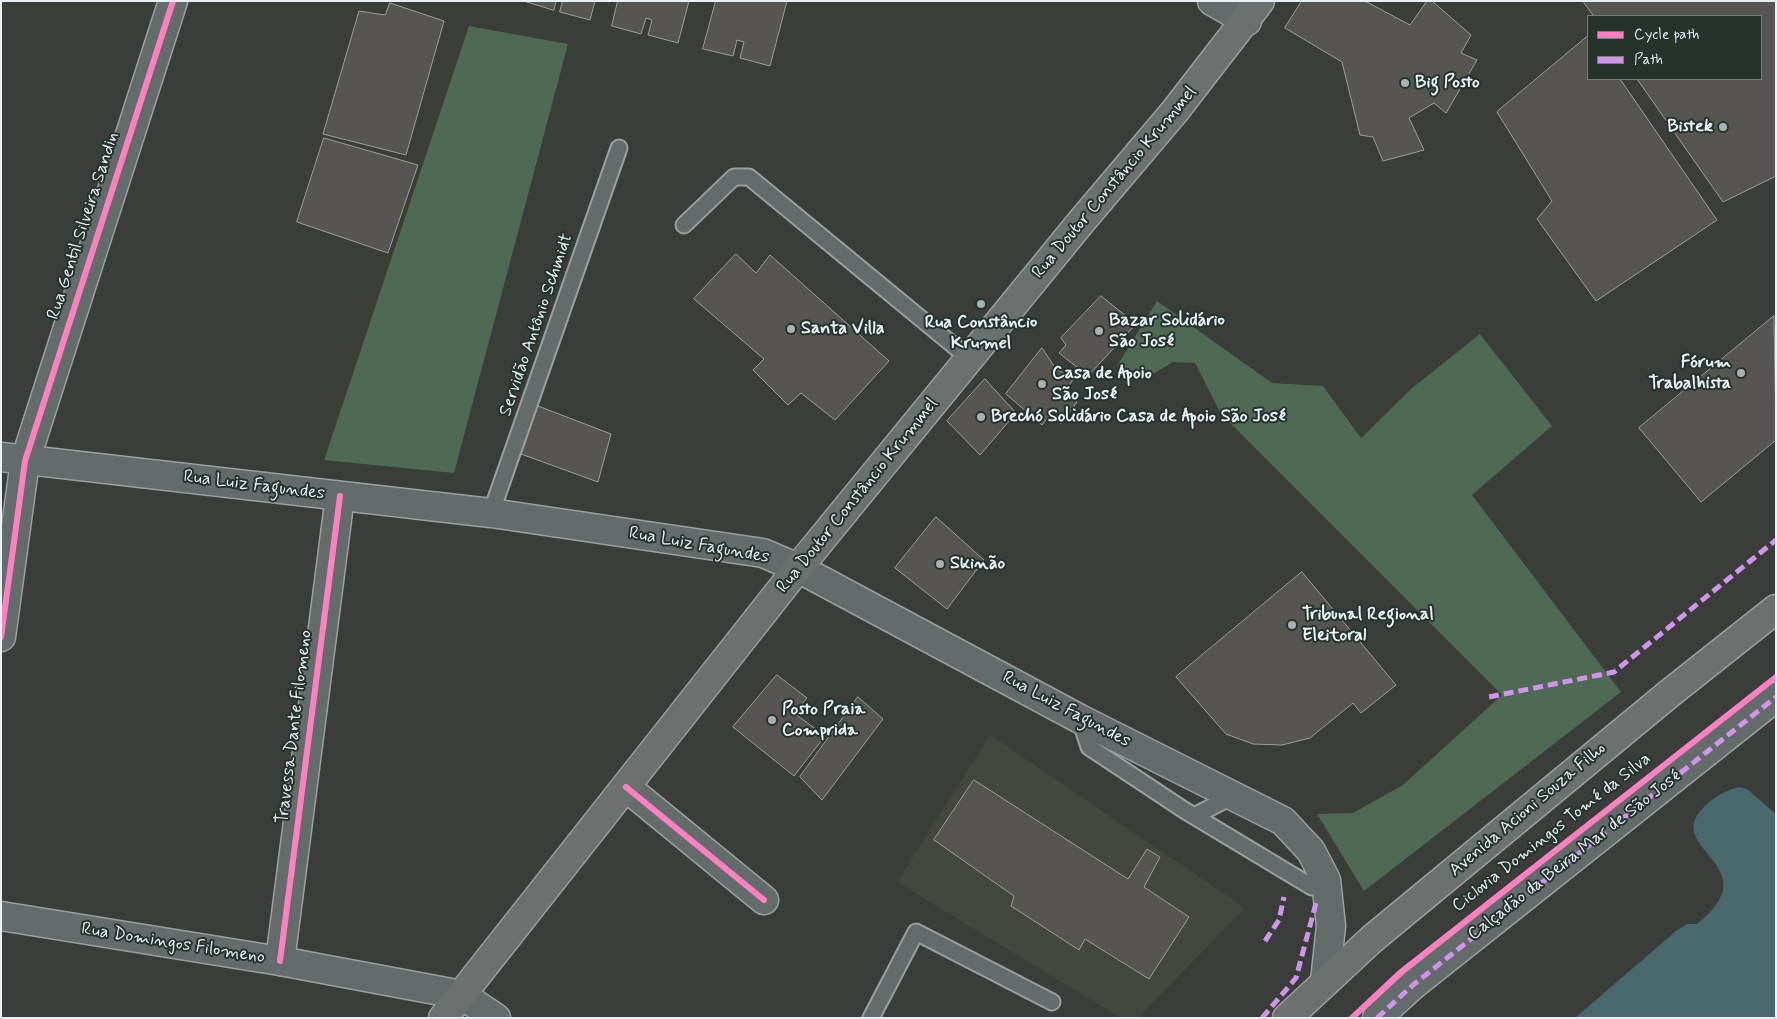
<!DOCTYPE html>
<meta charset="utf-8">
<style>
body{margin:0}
#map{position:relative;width:1777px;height:1019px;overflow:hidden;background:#3a3d39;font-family:Mynerve,sans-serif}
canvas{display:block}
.frame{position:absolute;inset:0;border:2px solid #e8f1f8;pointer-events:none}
.legend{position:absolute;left:1587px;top:15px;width:175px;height:65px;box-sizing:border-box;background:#26332d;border:1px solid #747f7e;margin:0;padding:6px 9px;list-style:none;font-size:15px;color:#e8f1f8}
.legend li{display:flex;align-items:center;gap:10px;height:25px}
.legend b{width:25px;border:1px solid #747f7e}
</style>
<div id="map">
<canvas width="1777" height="1019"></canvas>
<div class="frame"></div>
<ul class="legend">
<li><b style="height:6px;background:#ff80c0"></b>Cycle path</li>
<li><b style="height:6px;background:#d193ec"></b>Path</li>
</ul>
</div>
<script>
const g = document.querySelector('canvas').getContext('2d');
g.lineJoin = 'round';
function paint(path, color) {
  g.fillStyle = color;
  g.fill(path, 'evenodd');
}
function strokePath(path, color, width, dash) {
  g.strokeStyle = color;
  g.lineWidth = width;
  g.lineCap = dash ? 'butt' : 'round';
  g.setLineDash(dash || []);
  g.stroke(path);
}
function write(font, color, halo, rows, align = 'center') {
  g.font = font + ' Mynerve,sans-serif';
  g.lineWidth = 4;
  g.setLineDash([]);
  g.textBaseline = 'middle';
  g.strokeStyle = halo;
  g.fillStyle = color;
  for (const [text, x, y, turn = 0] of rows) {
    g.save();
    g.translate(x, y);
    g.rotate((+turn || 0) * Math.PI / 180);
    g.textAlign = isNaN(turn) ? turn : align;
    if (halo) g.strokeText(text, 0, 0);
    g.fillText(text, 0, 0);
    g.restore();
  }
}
const built = new Path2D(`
 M990,735L1245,908L1138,1018H1121L897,882Z`);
const green = new Path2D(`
 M469,26L568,44L454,473L324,460Z
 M1157,301L1272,383L1323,386L1361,438L1411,389L1480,334L1552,426L1472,495L1621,692L1364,891L1317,814L1353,813L1403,785L1502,695L1221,414L1195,363L1173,362L1146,378L1117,366Z`);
const water = new Path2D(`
 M1739,787L1747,789L1776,814V1018H1575L1676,931L1687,924H1697C1771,866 1662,849 1703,808C1714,797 1724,791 1739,787Z`);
const building = new Path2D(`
 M524,1H556L554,10Z
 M563,1H595L590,20L560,12Z
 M618,1H689L678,43L648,35L652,20L646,18L641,34L612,26Z
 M716,1H787L770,66L740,58L744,42L737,40L733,56L703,49Z
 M1302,1H1365L1410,25L1427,1H1432L1471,35L1461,53L1477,60L1446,113L1434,103L1409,118L1424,150L1383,161L1373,137L1360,135L1342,62L1285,28Z
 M1583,1H1776V176L1723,202L1637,79H1761V16H1594Z
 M390,3L444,21L406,155L323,134L359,11L385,15Z
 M1588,36V79H1620L1717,220L1596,301L1537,219L1552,201L1497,112Z
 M324,138L418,165L388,253L297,222Z
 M736,254L756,273L770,255L889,361L835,420L801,393L788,405L753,370L764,359L694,299Z
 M1101,296L1136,324L1088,376L1059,353L1066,345L1061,338Z
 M1774,316L1776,440L1701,502L1639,428Z
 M1042,348L1056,369L1074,378L1066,390L1077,402L1061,424L1051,413L1042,425L1006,394Z
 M985,379L1016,413L980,455L947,421Z
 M538,406L611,434L598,482L521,454Z
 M936,517L984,560L947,609L895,568Z
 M1302,572L1396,685L1361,713L1353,703L1310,738L1282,745L1253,744L1226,734L1176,677Z
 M777,675L807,698L794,713L825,736L794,776L733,727Z
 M858,697L883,719L822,800L800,777Z
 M974,780L1128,879L1147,849L1160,857L1144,887L1189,917L1149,979L1085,939L1079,950L1011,906L1014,896L934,840Z`);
const lane = new Path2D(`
 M684,225L734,177H749L970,359
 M491,513L619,148
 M1080,719L1089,747L1184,810L1312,887
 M1194,816L1233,796
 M871,1018L916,932L1052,1002`);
const street = new Path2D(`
 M1,637L25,461
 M626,787L764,900
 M280,961L340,496
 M1377,1018L1413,985L1776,697`);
const secondary = new Path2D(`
 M1212,1L1247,21
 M1,457L491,513L763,553L798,568L1080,719L1283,821L1311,851L1326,880L1331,926L1325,981
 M25,461L173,1
 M1,916L280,961L462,995L496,1018`);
const primary = new Path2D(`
 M443,1018L798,568L1081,222L1175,111L1260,1
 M1287,1018L1372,939L1670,693L1776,609`);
const quiet = new Path2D(`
 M1489,697L1614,672L1776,540
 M1265,941L1279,920L1284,897
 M1262,1018L1296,978L1316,903
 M1377,1018L1413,985L1776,697`);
const cycleway = new Path2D(`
 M1,637L25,461L173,1
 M626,787L764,900
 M280,961L340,496
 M1352,1018L1401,972L1776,677`);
const markers = [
 [1405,83,5,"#abb2b5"],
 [1723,127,5,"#abb2b5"],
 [981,304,5,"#abb2b5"],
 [791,329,5,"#abb2b5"],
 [1099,331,5,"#abb2b5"],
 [1741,373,5,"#abb2b5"],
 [1042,384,5,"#abb2b5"],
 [981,417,5,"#abb2b5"],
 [940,564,5,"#abb2b5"],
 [1292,625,5,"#abb2b5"],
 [772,720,5,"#abb2b5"]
];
const poiNames = [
 ["Big Posto",1415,83],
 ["Bistek",1713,127,"right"],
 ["Bazar Solidário",1109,321],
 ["São José",1109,342],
 ["Rua Constâncio",981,323,"center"],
 ["Krumel",981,344,"center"],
 ["Santa Villa",801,329],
 ["Fórum",1731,363,"right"],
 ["Trabalhista",1731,384,"right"],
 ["Casa de Apoio",1052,374],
 ["São José",1052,395],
 ["Brechó Solidário Casa de Apoio São José",991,417],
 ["Skinão",950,564],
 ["Tribunal Regional",1302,615],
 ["Eleitoral",1302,636],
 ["Posto Praia",782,710],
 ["Comprida",782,731]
];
const streetNames = [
 ["Rua Doutor Constâncio Krummel",1115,183,-50],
 ["Rua Gentil Silveira Sandin",84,226,-72],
 ["Servidão Antônio Schmidt",537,325,-71],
 ["Rua Luiz Fagundes",254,486,7],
 ["Rua Doutor Constâncio Krummel",858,496,-51],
 ["Rua Luiz Fagundes",699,546,10],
 ["Rua Luiz Fagundes",1066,710,28],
 ["Travessa Dante Filomeno",295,727,-83],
 ["Avenida Acioni Souza Filho",1528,810,-40],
 ["Ciclovia Domingos Tomé da Silva",1552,833,-38],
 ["Calçadão da Beira Mar de São José",1575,856,-38],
 ["Rua Domingos Filomeno",173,944,9]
];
paint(built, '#44473d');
paint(green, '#4e6954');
paint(water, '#49696d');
paint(building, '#565551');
strokePath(building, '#9c9f9f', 1);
strokePath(lane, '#9c9f9f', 19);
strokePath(street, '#9c9f9f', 31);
strokePath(secondary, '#9c9f9f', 31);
strokePath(primary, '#9c9f9f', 31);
strokePath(lane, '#646b6b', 15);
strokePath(street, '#646b6b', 28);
strokePath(secondary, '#646b6b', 28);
strokePath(primary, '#6c7170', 28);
strokePath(quiet, '#d193ec', 5, [10, 5]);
strokePath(cycleway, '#ff80c0', 6);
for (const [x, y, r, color] of markers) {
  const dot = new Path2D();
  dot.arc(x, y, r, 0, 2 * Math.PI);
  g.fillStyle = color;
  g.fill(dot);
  strokePath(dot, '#26332d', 2);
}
write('bold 18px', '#e8f1f8', '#26332d', poiNames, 'left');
write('18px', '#e8f1f8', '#26332d', streetNames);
</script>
